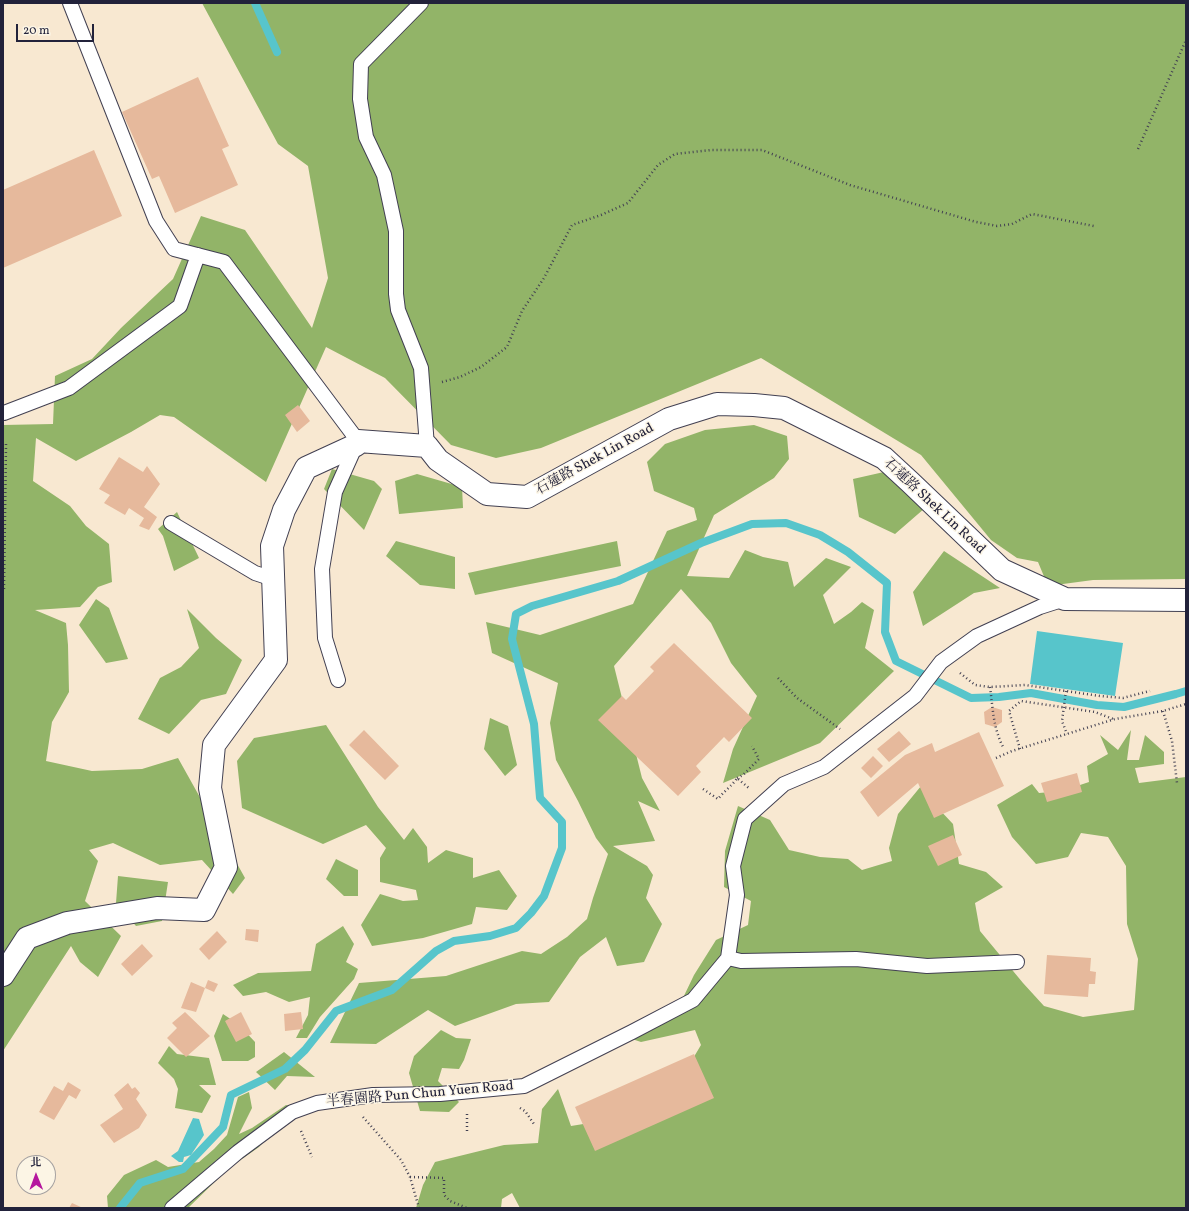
<!DOCTYPE html>
<meta charset="utf-8">
<style>
body{margin:0}
#map{position:relative;width:1189px;height:1211px;overflow:hidden;background:#f8e8d1;font-family:Vollkorn,"Noto Serif TC",serif}
canvas{display:block}
.frame{position:absolute;inset:0;border:4px solid #22223b;pointer-events:none}
.north{position:absolute;left:16px;top:1155px;width:40px;height:40px;box-sizing:border-box;background:#fcf5e5;border:1px solid #a5a1a1;border-radius:50%;rotate:359deg;font-size:11px;font-weight:700;line-height:16px;text-align:center;color:#22223b}
.north::after{content:'';display:block;margin:auto;width:14px;height:18px;background:#b5179e;clip-path:polygon(50% 0,100% 100%,50% 72%,0 100%)}
.scale{position:absolute;left:16px;top:24px;width:78px;height:18px;box-sizing:border-box;border:2px solid #22223b;border-top:0;padding-left:5px;font-size:12px;line-height:14px;white-space:nowrap;color:#22223b;-webkit-text-stroke:3px #fcf5e5;paint-order:stroke}
</style>
<div id="map">
<canvas width="1189" height="1211"></canvas>
<div class="frame"></div>
<div class="north">北</div>
<div class="scale">20 m</div>
</div>
<script>
const g = document.querySelector('canvas').getContext('2d');
g.lineJoin = 'round';
function paint(path, color) {
  g.fillStyle = color;
  g.fill(path, 'evenodd');
}
function strokePath(path, color, width, dash) {
  g.strokeStyle = color;
  g.lineWidth = width;
  g.lineCap = dash ? 'butt' : 'round';
  g.setLineDash(dash || []);
  g.stroke(path);
}
function write(font, color, halo, rows, align = 'center') {
  g.font = font + ' Vollkorn,"Noto Serif TC",serif';
  g.lineWidth = 3;
  g.setLineDash([]);
  g.textBaseline = 'middle';
  g.strokeStyle = halo;
  g.fillStyle = color;
  for (const [text, x, y, turn = 0] of rows) {
    g.save();
    g.translate(x, y);
    g.rotate((+turn || 0) * Math.PI / 180);
    g.textAlign = isNaN(turn) ? turn : align;
    if (halo) g.strokeText(text, 0, 0);
    g.fillText(text, 0, 0);
    g.restore();
  }
}
const forest = new Path2D(`
 M202,3H1186V579L1093,580L1048,586L1038,562L1017,558L991,540L921,455L761,358L541,448L496,458L451,445L385,378L326,347L266,482L174,417L160,415L131,432L76,461L36,438L33,481L70,506L86,526L109,544L112,582L98,587L80,607L35,610L66,623L68,645L69,692L52,722L46,761L92,771L142,769L178,758L245,878L233,894L202,860L160,865L113,843L89,850L98,861L85,901L121,936L98,977L80,962L71,946L3,1051V425L53,424L55,376L92,359L121,328L173,279L201,216L245,230L312,328L328,278L308,166L278,144Z
 M754,425L787,436L789,459L774,478L714,515L687,576L729,578L745,550L763,557L788,562L794,587L826,558L851,567L823,595L834,624L851,612L862,602L874,610L865,648L894,671L820,743L723,783L733,749L757,696L731,663L711,623L681,589L614,666L642,778L660,811L638,801L655,841L613,846L647,866L653,875L646,898L662,924L644,962L617,966L606,937L580,957L549,1002L516,1004L455,1026L428,1010L376,1044L330,1043L359,983L446,976L522,951L541,954L567,937L587,919L593,898L608,854L596,838L578,801L556,760L550,723L558,683L492,653L486,622L540,635L633,604L667,531L697,520L694,508L654,491L647,462L665,444L705,430Z
 M906,467L925,508L895,534L859,517L853,479Z
 M332,469L374,481L382,489L364,530L324,489Z
 M417,474L462,487L463,508L399,514L395,481Z
 M177,512L199,558L174,571L163,536L158,529Z
 M396,541L455,557V589L420,585L386,556Z
 M617,541L621,566L475,595L468,573Z
 M944,551L1000,588L974,593L923,626L913,592Z
 M96,599L109,608L128,659L106,663L79,625Z
 M187,609L216,638L242,660L226,694L201,700L169,734L138,719L160,678L181,667L199,648Z
 M490,718L508,726L517,765L505,776L484,749Z
 M326,725L378,807L404,840L413,828L427,847L428,863L446,850L473,858V878L499,870L517,896L507,910L476,907L472,924L423,938L372,946L361,925L380,894L403,901L418,900L416,890L380,882V858L386,848L366,825L323,844L242,808L237,761L254,738Z
 M1131,730L1127,760H1139L1145,735L1164,752V764L1135,768L1139,783L1186,777V1208H520L512,1193L502,1199L501,1208H416L423,1185L435,1162L504,1145L538,1143L542,1109L558,1089L571,1126L608,1120L670,1097L701,1045L695,1030L641,1042L632,1039L682,1000L694,975L716,940L748,925L751,901L724,887L725,851L738,806L770,820L789,850L820,857L848,859L862,870L892,861L889,848L898,814L926,780L937,807L953,824L959,864L986,872L1003,887L975,903L980,931L1023,983L1044,1006L1083,1017L1134,1010L1138,959L1127,924L1126,866L1108,837L1081,833L1068,857L1036,864L1012,837L997,805L1032,784L1039,793L1062,791L1089,782L1087,766L1108,754L1100,735L1118,750Z
 M336,859L358,870V896H344L326,879Z
 M118,876L168,882L162,921L136,926L116,903Z
 M343,926L354,944L346,962L358,969L354,979L320,1017L307,1038H296L308,1015L310,997L289,1002L266,992L243,996L233,985L258,973L311,971L316,944Z
 M223,1014L238,1024L255,1042V1057L248,1061H222L214,1036Z
 M441,1030L456,1038L471,1039L464,1060L459,1069L442,1068L438,1081L459,1102L449,1112L420,1111L409,1073L414,1056Z
 M169,1046L177,1054L209,1058L216,1085H199L211,1096L202,1113L175,1108L178,1089L174,1079L158,1063Z
 M284,1052L315,1077L287,1076L275,1090L256,1072Z
 M249,1092L252,1108L239,1134L252,1128L286,1105L293,1107L259,1147L229,1168L188,1208H108L107,1196L124,1175L156,1160L168,1167L199,1162L214,1149L227,1135L238,1097Z`);
const water = new Path2D(`
 M1037,631L1123,643L1115,696L1030,684Z
 M193,1118L199,1119L204,1135L191,1155L184,1157L183,1162H179L171,1156L178,1151Z`);
const stream = new Path2D(`
 M255,3L277,52
 M120,1208L140,1183L183,1169L223,1127L231,1095L285,1069L305,1050L336,1011L392,990L436,951L454,941L490,936L516,928L531,913L544,896L562,848V822L540,798L534,724L512,639L516,614L532,606L618,581L701,543L752,524L786,523L820,535L848,552L887,583L885,632L896,661L971,698L999,697L1031,693L1097,705L1124,707L1176,694L1186,691`);
const building = new Path2D(`
 M198,77L229,146L222,149L238,185L175,213L159,176L152,179L122,112Z
 M94,150L122,216L3,268V190Z
 M298,405L310,421L297,432L285,415Z
 M119,457L143,472L147,466L160,484L144,507L157,517L149,530L139,526L144,518L129,508L125,515L104,503L110,495L99,489Z
 M674,643L752,718L729,742L724,737L696,766L701,772L678,796L598,720L622,696L626,700L654,671L650,667Z
 M992,707L1002,710V722L995,727L985,724L984,712Z
 M364,730L399,766L385,780L349,745Z
 M899,731L911,744L889,762L877,749Z
 M979,732L1004,786L934,818L918,783L878,817L860,792L905,755L932,743L935,752Z
 M873,756L883,766L871,778L861,768Z
 M1077,773L1082,792L1047,802L1041,783Z
 M953,835L962,855L938,866L928,846Z
 M246,929L259,930L258,942L245,940Z
 M217,931L227,942L209,960L199,949Z
 M142,944L153,956L132,976L121,964Z
 M1047,955L1091,958L1090,971L1096,972L1095,984H1089L1088,997L1044,994Z
 M208,980L218,984L214,992L205,988Z
 M191,982L205,988L196,1012L181,1008Z
 M185,1012L210,1036L186,1057L167,1038L177,1028L172,1023Z
 M241,1012L252,1034L236,1042L225,1021Z
 M301,1012L303,1029L285,1031L284,1014Z
 M694,1054L714,1098L595,1151L575,1107Z
 M68,1082L81,1090L76,1099L69,1095L54,1120L39,1112L54,1086L63,1091Z
 M128,1083L132,1089L135,1087L140,1093L136,1099L147,1115L139,1128L114,1143L100,1125L123,1109L114,1095Z
 M72,1203L83,1208H69Z`);
const path = new Path2D(`
 M1138,149L1186,40
 M442,382L460,377L481,367L507,347L522,311L544,278L572,225L601,215L628,203L658,165L675,154L711,150H762L850,185L976,222L997,226L1012,224L1032,214L1094,226
 M4,589L6,444
 M960,673L975,685L990,687L1025,685L1100,696L1123,698L1150,691
 M778,678L797,698L840,729
 M990,687C993,709 993,727 1003,747
 M1066,691L1062,721L1067,734
 M1163,711L1172,741L1177,783
 M1020,749L1009,711L1021,701L1095,712L1113,719
 M996,758L1012,751L1115,719L1163,711L1186,704
 M737,778L743,775L759,759L752,746
 M703,789L718,799C724,791 732,786 737,778L750,789
 M520,1108L525,1111L534,1124
 M363,1117L401,1160L410,1177L419,1208
 M301,1131L312,1157
 M467,1131V1112
 M410,1177L444,1178V1195L450,1201L467,1208`);
const service = new Path2D(`
 M70,3L156,221L174,249L224,262L358,441
 M421,3L361,64L360,99L366,137L384,175L396,231V294L398,310L421,368L427,446
 M4,413L69,388L180,306L198,255
 M171,523L255,573L273,579
 M338,680L325,638L322,569L335,492L356,445
 M728,958L741,961L856,959L927,966L1017,962
 M172,1208L238,1152L292,1112L317,1103L373,1095L440,1094L524,1086L632,1032L693,1000L728,958L737,895L733,866L745,819L784,784L824,767L915,696L941,662L977,636L1040,607L1065,599`);
const minor = new Path2D(`
 M3,975L27,938L67,923L157,908L204,910L226,867L210,788L214,745L276,660L272,546L284,510L306,468L356,445L358,441L427,446L438,460L487,494L527,497L669,419L717,404L754,405L784,408L884,458L910,482L1002,570L1065,599L1186,600`);
const streetNames = [
 ["石蓮路 Shek Lin Road",595,460,-29],
 ["石蓮路 Shek Lin Road",934,507,43],
 ["半春園路 Pun Chun Yuen Road",420,1095,-5]
];
paint(forest, '#92b468');
paint(water, '#57c5cb');
strokePath(stream, '#57c5cb', 8);
paint(building, '#e6b99c');
strokePath(service, '#424052', 16);
strokePath(minor, '#424052', 24);
strokePath(path, '#424052', 2.5, [1, 3]);
strokePath(service, '#fff', 14);
strokePath(minor, '#fff', 22);
write('14px', '#22223b', '#fcf5e5', streetNames);
</script>
